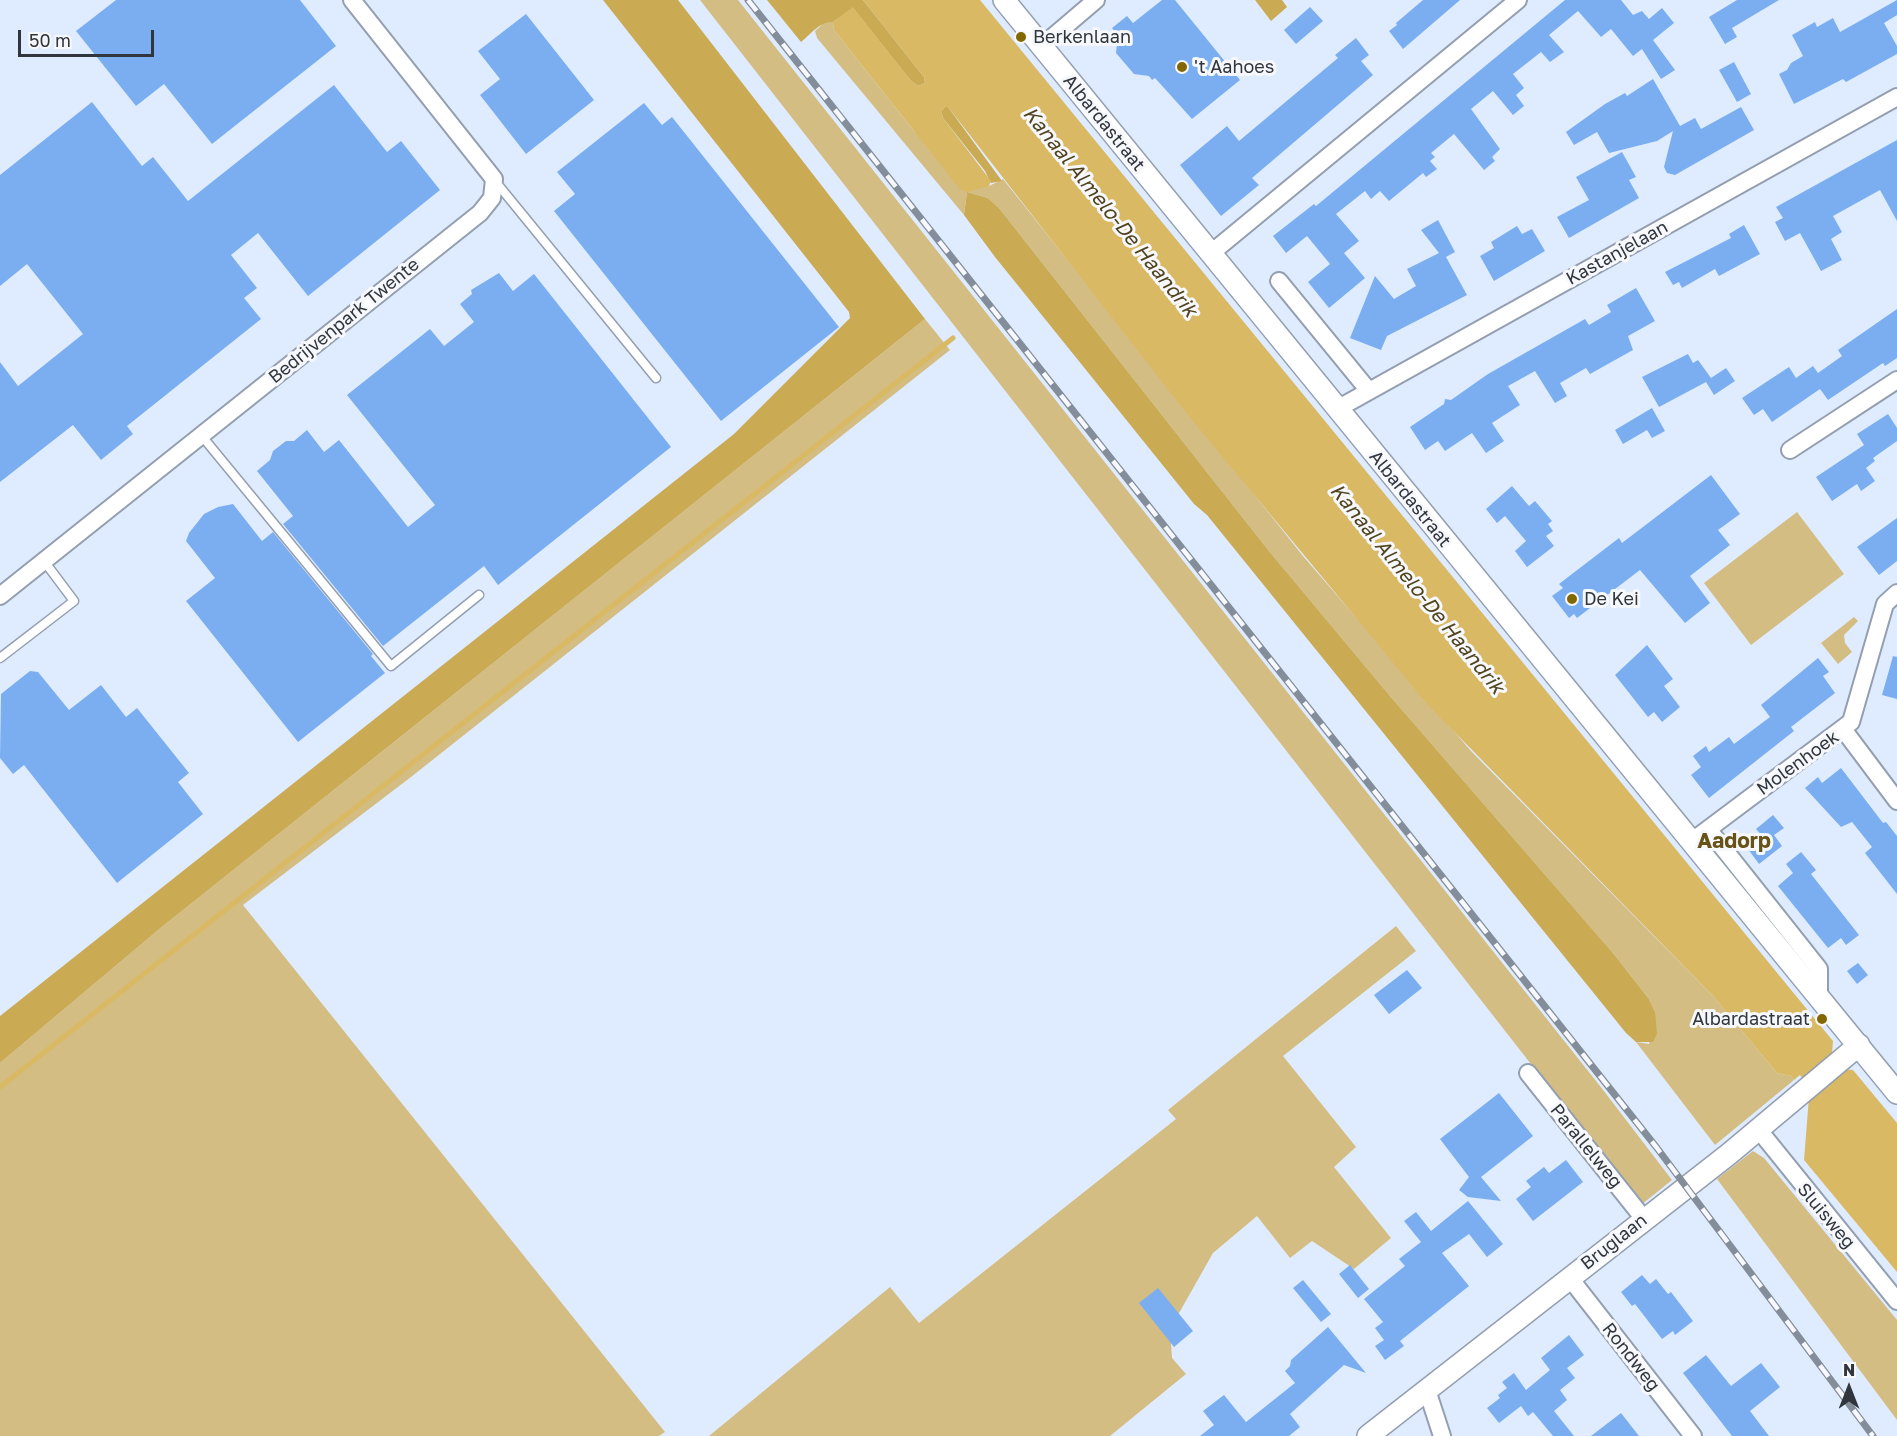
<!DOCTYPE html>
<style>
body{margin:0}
#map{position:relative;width:1897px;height:1436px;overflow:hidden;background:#dfecff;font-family:"Golos Text",sans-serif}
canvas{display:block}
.north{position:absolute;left:1819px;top:1358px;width:60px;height:60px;-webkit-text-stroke:4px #f6f8fc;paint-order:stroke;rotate:0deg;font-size:16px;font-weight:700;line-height:24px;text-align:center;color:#31363d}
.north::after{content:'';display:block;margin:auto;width:21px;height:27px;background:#31363d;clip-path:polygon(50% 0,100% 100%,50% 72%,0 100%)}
.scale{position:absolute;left:18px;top:30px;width:136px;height:27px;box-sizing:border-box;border:3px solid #31363d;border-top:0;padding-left:8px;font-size:18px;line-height:21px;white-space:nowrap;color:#31363d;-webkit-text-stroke:4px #f6f8fc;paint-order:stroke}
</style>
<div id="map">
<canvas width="1897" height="1436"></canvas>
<div class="north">N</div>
<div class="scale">50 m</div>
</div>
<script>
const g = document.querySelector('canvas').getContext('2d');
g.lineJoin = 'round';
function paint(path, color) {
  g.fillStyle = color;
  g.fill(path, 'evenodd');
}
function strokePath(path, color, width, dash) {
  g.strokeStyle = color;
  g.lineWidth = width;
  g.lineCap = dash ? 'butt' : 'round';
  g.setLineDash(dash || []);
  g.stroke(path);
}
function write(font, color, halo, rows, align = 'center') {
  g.font = font + ' "Golos Text",sans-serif';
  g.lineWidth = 6;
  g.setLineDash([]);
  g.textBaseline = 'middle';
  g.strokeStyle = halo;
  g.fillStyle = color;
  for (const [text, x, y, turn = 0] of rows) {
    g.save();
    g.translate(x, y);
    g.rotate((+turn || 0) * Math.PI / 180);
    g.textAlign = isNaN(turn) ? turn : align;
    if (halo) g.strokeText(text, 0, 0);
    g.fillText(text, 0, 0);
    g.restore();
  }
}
const green = new Path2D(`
 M700,0H738L1600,1086L1672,1180L1641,1205Z
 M826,21L833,22L834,30L914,131L989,186L1003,179L1303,556L1471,751L1714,997L1777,1073L1791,1076L1794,1080L1715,1145L1636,1042L1649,1044L1655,1012L1649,999L1613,953L1390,696L1269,551L999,208L988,198L967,192L964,215L817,38L815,31Z
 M925,319L950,350L411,777L243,905L665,1432L659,1436H0V1063L163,926Z
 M1797,512L1844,574L1751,645L1704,583Z
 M1854,617L1858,621L1844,635L1845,643L1852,652L1838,664L1821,643Z
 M1396,926L1416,951L1283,1056L1356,1147L1334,1167L1391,1238L1354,1269L1312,1241L1290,1258L1257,1216L1213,1253L1170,1329L1172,1358L1186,1374L1110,1436H709L890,1287L919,1323L1176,1119L1168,1110Z
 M1753,1151L1764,1158L1897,1320V1420L1717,1179Z`);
const forest = new Path2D(`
 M603,0H678L925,319L163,926L0,1063V1016L734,434L850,318L849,312Z
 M767,0H863L924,77L925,83L918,86L911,81L853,8L833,22C820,21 810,35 801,42Z
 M1255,0H1282L1287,7L1271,21Z
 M945,107H948L1002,181L991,183L985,171L943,118L941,111Z
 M967,192L988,198L999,208L1269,551L1390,696L1613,953L1649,999L1655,1012L1657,1034L1653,1042H1636L1626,1033L1207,515L1194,504L995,257L964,215Z`);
const water = new Path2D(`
 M863,0H980L1801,1002L1833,1041L1832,1053L1823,1061L1834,1076L1844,1069L1853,1070L1897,1123V1272L1804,1160L1809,1097L1814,1093L1800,1075L1794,1080L1791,1076L1777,1073L1714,997L1429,706L1188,415L948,107H945L941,111L943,118L991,181L989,186L967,192L960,189L834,30L833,22L853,7L911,81L918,86L925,83L924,77Z`);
const stream = new Path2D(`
 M0,1087L953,338`);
const building = new Path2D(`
 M116,0H300L336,46L212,144L164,84L136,106L76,31Z
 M1162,0H1175L1240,80L1192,119L1155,78L1152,80L1149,76L1134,74L1116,53L1118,36L1112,28L1127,16L1133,23Z
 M1423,0H1460L1403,49L1389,31L1397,25L1396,23Z
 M1565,0H1621L1633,15L1642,11L1649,19L1662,8L1674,23L1653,40L1675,70L1661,79L1642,49L1633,56L1611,29L1601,37L1578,11L1549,35L1564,52L1550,62L1541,52L1513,74L1524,88L1516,95L1524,106L1513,115L1493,91L1471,109L1500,149L1492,157L1495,161L1484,170L1454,134L1431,153L1435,157L1430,161L1437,169L1426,177L1423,173L1389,201L1380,191L1371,199L1365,191L1336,214L1359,241L1344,253L1365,278L1329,308L1308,282L1330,264L1307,236L1286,253L1273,236L1314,204L1316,206Z
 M1737,0H1779L1732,28L1737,37L1725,44L1709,17Z
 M1897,0V15L1884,23L1897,46V54L1846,82L1843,79L1794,104L1779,74L1787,70L1791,63L1803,56L1792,35L1815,22L1817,27L1833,18L1840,32Z
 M1310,7L1323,21L1296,44L1284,30Z
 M526,14L594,100L526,154L480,95L500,79L478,51Z
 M1356,38L1369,55L1361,61L1373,75L1252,178L1259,185L1221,216L1180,165L1227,126L1239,141L1338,58L1335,55Z
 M1734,62L1751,94L1737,102L1719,70Z
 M1653,79L1680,126L1695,118L1701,129L1741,107L1754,130L1675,175L1667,173L1664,167L1673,131L1657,141L1609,153L1597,132L1574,145L1566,132L1605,104L1625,93L1627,96Z
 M334,85L387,152L401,141L440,190L308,296L258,233L231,255L257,288L244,298L261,319L127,426L133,434L101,460L73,425L0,482V362L18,386L83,334L27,264L0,286V175L92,102L142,166L153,157L188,201Z
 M644,103L662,125L672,117L839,327L721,421L554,211L575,194L557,172Z
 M1897,140V221L1880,190L1833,216L1842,232L1831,239L1842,260L1821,271L1800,233L1785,241L1775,222L1783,218L1776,207Z
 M1622,152L1636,177L1629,180L1639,198L1569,238L1557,217L1589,200L1576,177Z
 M1438,220L1455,252L1446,257L1467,295L1387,336L1381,350L1350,338L1375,276L1394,299L1416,286L1407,269L1439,253L1421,230Z
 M1744,225L1760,254L1719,276L1715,269L1682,288L1679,282L1673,285L1665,272L1731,238L1729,234Z
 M1517,226L1522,234L1532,229L1545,251L1494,281L1480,256L1494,248L1491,242Z
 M499,273L513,291L534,274L671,447L498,585L484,566L383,646L283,524L293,516L257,471L270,460L273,451L286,441H294L307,430L324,452L339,440L408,527L435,505L347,395L430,329L444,346L474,322L460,304L472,294L471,290Z
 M1636,288L1655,321L1628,336L1633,350L1590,374L1586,368L1560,383L1567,396L1555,403L1535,371L1508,386L1520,405L1492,423L1504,441L1486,453L1472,433L1445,451L1438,441L1425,450L1410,427L1444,404L1445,399L1451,400L1488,374L1585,319L1589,325L1611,312L1607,305Z
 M1897,309V358L1885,366L1883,363L1828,400L1820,389L1772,422L1763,409L1754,415L1742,398L1789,367L1796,378L1813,366L1818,373L1842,356L1838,350Z
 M1688,354L1693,363L1698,360L1711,378L1726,368L1735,381L1714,395L1706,382L1659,407L1642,377Z
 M1652,408L1665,431L1652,438L1647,430L1623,444L1615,430Z
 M1888,414L1897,428V441L1873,458L1875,461L1866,468L1875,481L1861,491L1857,484L1832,501L1816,477L1864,445L1857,434Z
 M1711,475L1740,514L1718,530L1730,545L1690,576L1710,603L1685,623L1640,570L1577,618L1574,614L1569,618L1552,596L1563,588L1559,584L1619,538L1622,543Z
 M1512,486L1529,506L1535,501L1552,521L1548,524L1553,531L1546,536L1554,546L1527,567L1515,551L1526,541L1505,516L1497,523L1486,509Z
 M233,504L262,541L273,532L373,654L371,656L385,673L298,742L186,601L215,578L186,541L189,533L204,514L218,507Z
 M1897,518V561L1879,575L1857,547Z
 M1647,645L1673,679L1664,686L1680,707L1662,722L1654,712L1648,717L1615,675Z
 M1893,656L1897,657V699L1882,695Z
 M1818,658L1829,672L1823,676L1835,693L1791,727L1794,731L1709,798L1691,775L1701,767L1693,756L1706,746L1709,752L1729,737L1734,744L1770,717L1761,705Z
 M30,671L38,672L69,710L101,685L126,717L137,708L189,773L178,782L203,814L117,883L24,765L13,774L0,758L1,694Z
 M1841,768L1883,823L1886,822L1897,836V894L1865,853L1872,847L1852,822L1841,827L1805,788L1818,777L1822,783Z
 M1773,815L1784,828L1774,835L1782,846L1759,864L1748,849L1763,837L1756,829Z
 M1801,852L1816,870L1811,874L1859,935L1846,945L1841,938L1828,948L1778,886L1793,873L1786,864Z
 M1858,963L1868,975L1857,984L1847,971Z
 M1407,970L1422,988L1389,1014L1374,995Z
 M1499,1093L1533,1136L1481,1177L1501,1201L1468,1197L1459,1190L1469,1177L1440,1139Z
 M1566,1160L1583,1182L1533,1221L1516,1199L1531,1187L1526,1181L1544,1167L1549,1173Z
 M1468,1201L1503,1244L1487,1257L1469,1234L1442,1253L1469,1286L1400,1341L1404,1346L1385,1360L1375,1346L1384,1340L1375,1328L1383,1322L1364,1299L1405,1266L1399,1259L1421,1242L1404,1221L1416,1212L1431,1231Z
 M1350,1265L1369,1289L1358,1298L1339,1274Z
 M1642,1275L1650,1284L1656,1279L1668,1294L1671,1292L1693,1321L1675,1335L1673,1331L1662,1339L1635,1304L1632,1306L1621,1292Z
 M1303,1280L1331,1314L1321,1322L1293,1288Z
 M1158,1288L1193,1331L1174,1347L1139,1303Z
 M1328,1327L1366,1373L1344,1365L1290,1414L1300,1427L1289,1436H1200L1214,1425L1203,1411L1224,1395L1246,1422L1295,1383L1285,1371L1290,1366L1291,1360Z
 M1569,1335L1584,1355L1567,1368L1575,1378L1560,1390L1567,1400L1554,1411L1574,1436H1553L1533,1412L1528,1416L1521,1406L1499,1423L1487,1408L1500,1398L1498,1395L1507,1388L1502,1382L1514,1373L1526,1390L1550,1370L1541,1358Z
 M1706,1355L1731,1386L1761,1363L1780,1387L1750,1411L1769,1436H1732L1683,1373Z
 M1621,1413L1639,1436H1591Z`);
const service = new Path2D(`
 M495,181L656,378
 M201,435L391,666L479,595
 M0,658L74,601L44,561`);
const minor = new Path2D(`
 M1042,46L1096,0
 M1210,254L1518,0
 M1279,281L1369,391
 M1337,409L1897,97
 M1790,450L1897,380
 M0,596L480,213L492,198L494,179L352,0
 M1843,729L1897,801
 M1708,829L1819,969V997
 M1691,842L1851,722L1885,604L1897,593
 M1528,1073L1644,1219
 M1758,1129L1897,1301
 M1569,1277L1693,1436
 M1427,1390L1442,1436`);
const tertiary = new Path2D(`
 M1004,0L1897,1093
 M1368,1436L1729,1154L1859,1045`);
const rail = new Path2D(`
 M748,0L1657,1148L1873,1436`);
const markers = [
 [1021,37,6,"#836700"],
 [1182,67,6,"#836700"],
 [1572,599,6,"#836700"],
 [1822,1019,6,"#836700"]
];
const poiNames = [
 ["Berkenlaan",1033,37],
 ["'t Aahoes",1194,67],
 ["De Kei",1584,599],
 ["Albardastraat",1810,1019,"right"]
];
const streetNames = [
 ["Albardastraat",1104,123,51],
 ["Kastanjelaan",1617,253,-29],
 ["Bedrijvenpark Twente",344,321,-39],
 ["Albardastraat",1410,499,51],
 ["Molenhoek",1798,763,-36],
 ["Parallelweg",1586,1146,51],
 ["Sluisweg",1826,1216,50],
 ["Bruglaan",1614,1242,-38],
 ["Rondweg",1631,1357,52]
];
const waterNames = [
 ["Kanaal Almelo-De Haandrik",1110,212,51],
 ["Kanaal Almelo-De Haandrik",1417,589,51]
];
const quarterNames = [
 ["Aadorp",1734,841]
];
paint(green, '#d4bd82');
paint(forest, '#caab54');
paint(water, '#d9b963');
strokePath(stream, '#d9b963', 5);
paint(building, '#7aaef1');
strokePath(service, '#939fb0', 11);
strokePath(minor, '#939fb0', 20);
strokePath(tertiary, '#939fb0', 24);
strokePath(service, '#fff', 8);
strokePath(minor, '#fff', 16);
strokePath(tertiary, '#fff', 21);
strokePath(rail, '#848d9a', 7);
strokePath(rail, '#f6f8fc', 4.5, [14]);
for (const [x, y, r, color] of markers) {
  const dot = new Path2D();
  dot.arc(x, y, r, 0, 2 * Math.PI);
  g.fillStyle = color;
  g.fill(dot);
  strokePath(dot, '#f6f8fc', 2);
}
write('18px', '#31363d', '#f6f8fc', poiNames, 'left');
write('18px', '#31363d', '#f6f8fc', streetNames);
write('italic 20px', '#51431e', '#f6f8fc', waterNames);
write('bold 21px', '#675317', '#f6f8fc', quarterNames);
</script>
